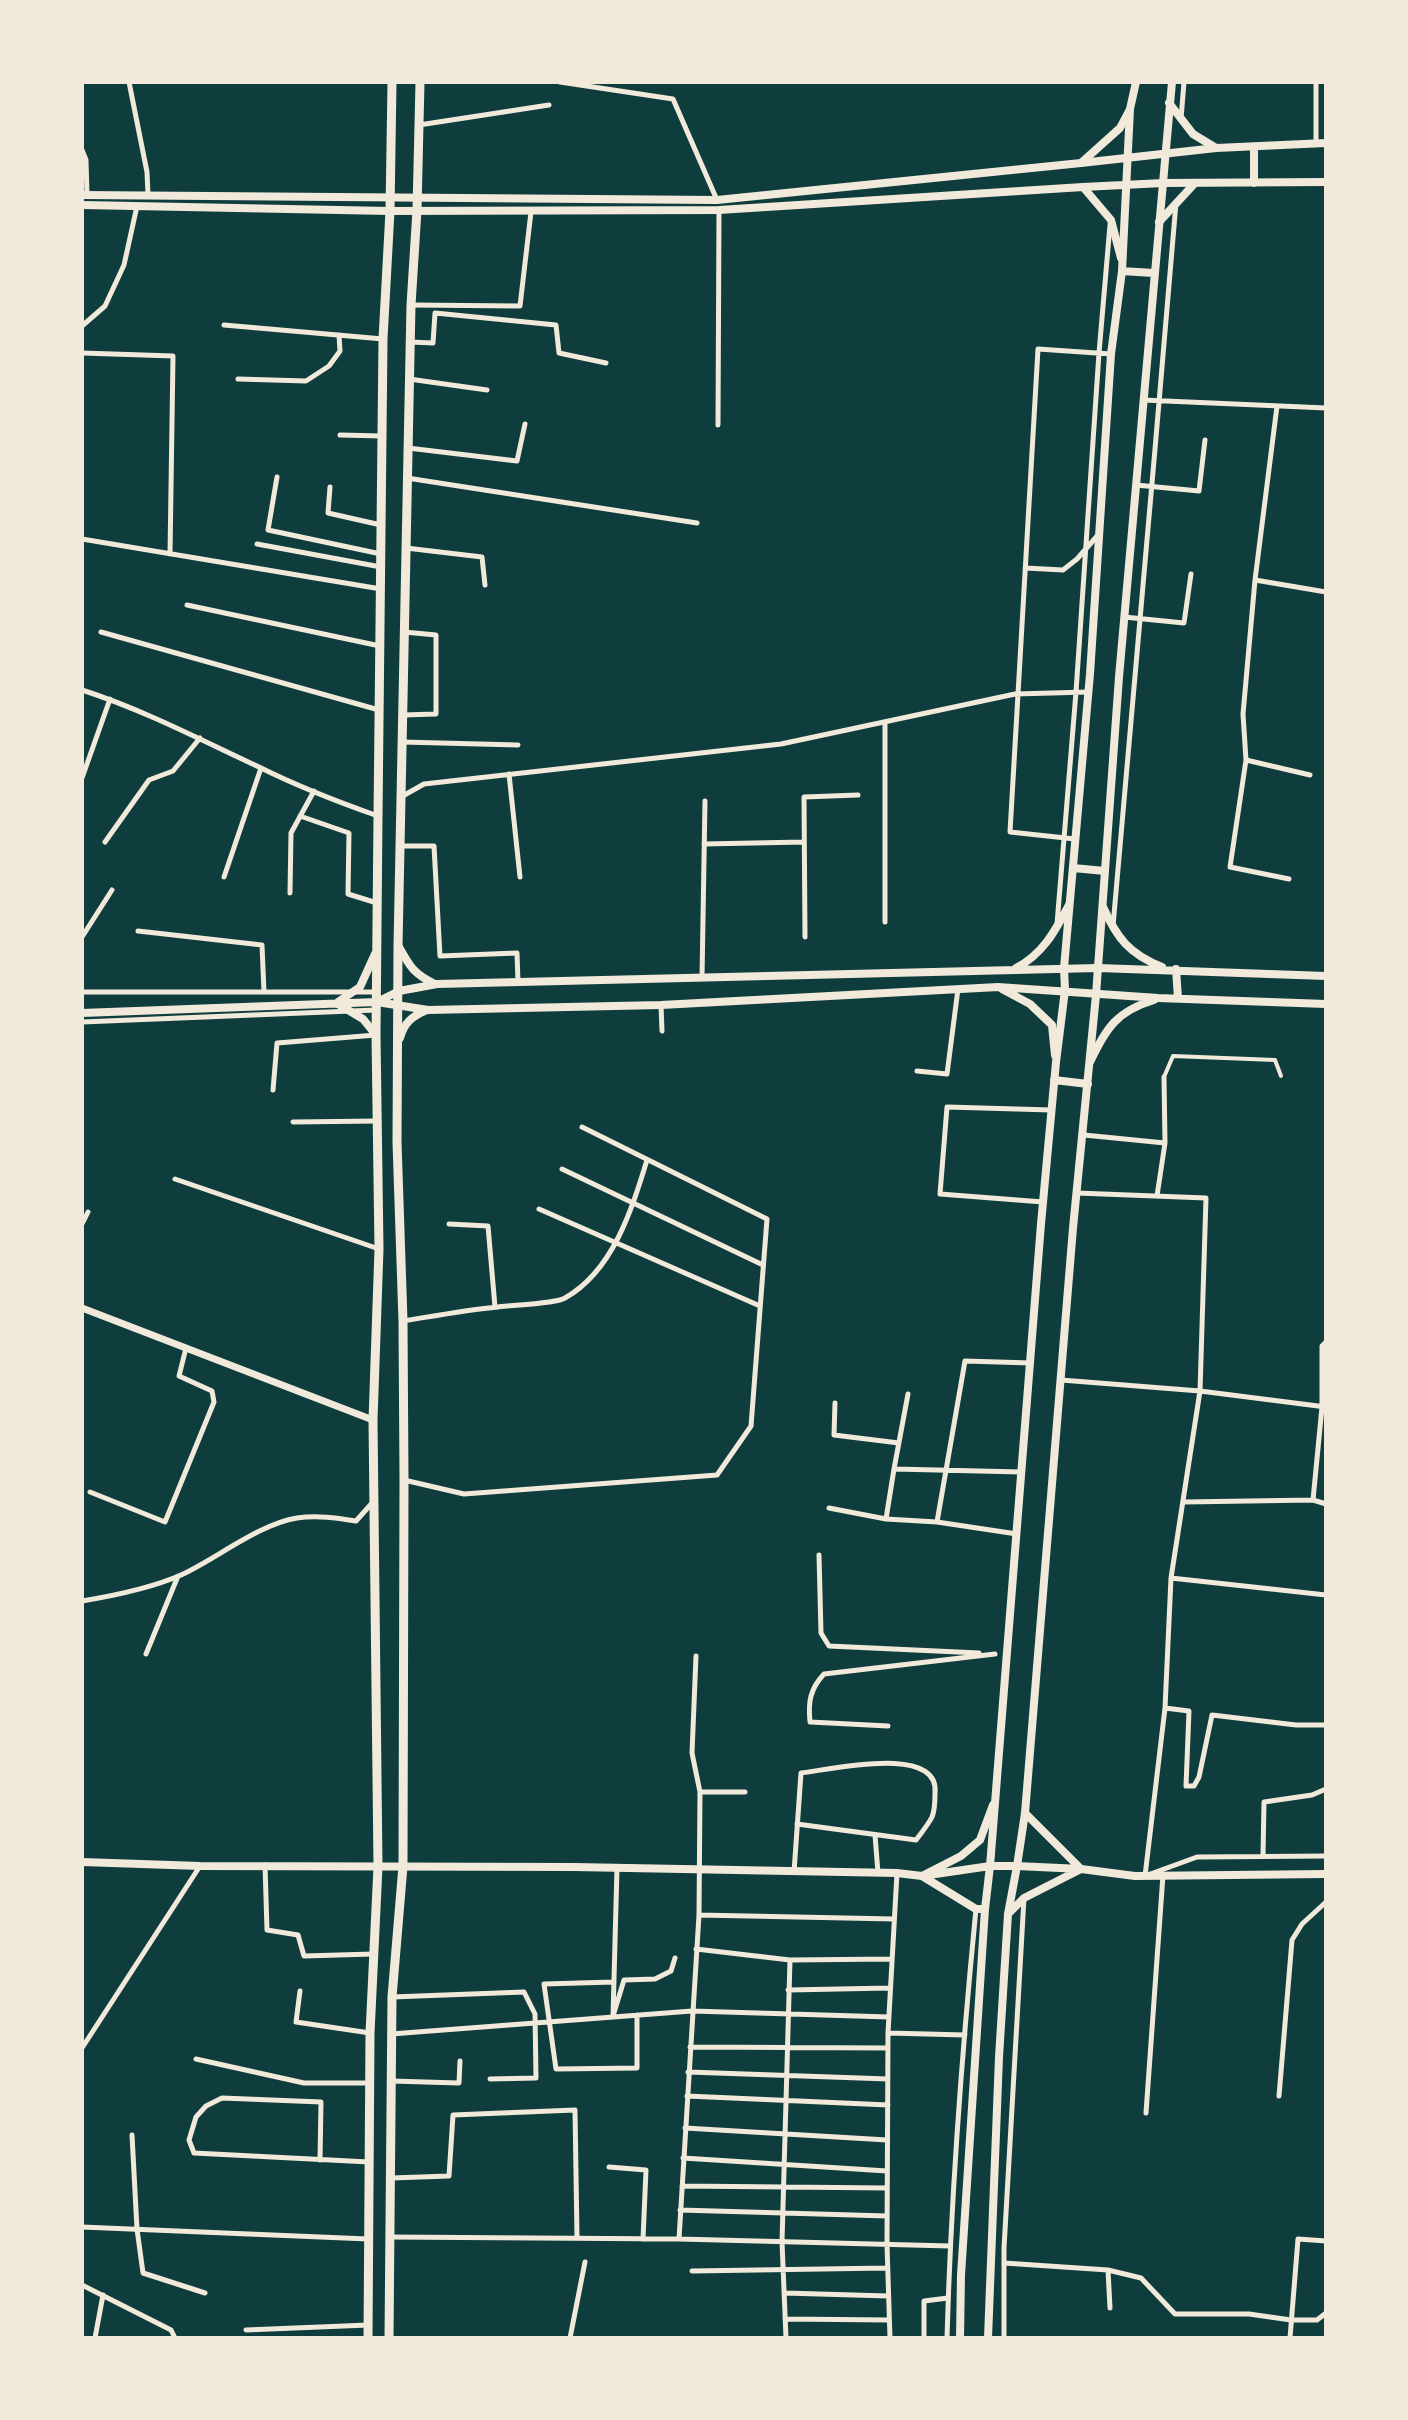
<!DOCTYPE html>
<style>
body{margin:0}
#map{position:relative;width:1408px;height:2420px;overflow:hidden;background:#0f3d3e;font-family:"Times New Roman",serif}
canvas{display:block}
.frame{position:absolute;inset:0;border:84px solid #f1e9da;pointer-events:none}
</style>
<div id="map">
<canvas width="1408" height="2420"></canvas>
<div class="frame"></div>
</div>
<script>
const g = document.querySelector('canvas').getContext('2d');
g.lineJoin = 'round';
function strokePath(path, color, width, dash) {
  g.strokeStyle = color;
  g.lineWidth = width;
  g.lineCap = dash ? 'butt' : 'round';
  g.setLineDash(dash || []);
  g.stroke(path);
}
const pedestrian = new Path2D(`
 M1164,1077L1173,1056L1275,1060L1281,1076`);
const minor = new Path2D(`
 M129,82L147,172L148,195
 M560,82L673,99L717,200
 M1181,119L1184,82
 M419,125L549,105
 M1316,143V82
 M82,150L86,160L87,195
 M411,305L520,306L531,212
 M224,325L383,339
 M82,326L105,306L124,265L137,206
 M410,342L433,343L435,313L556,325L559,353L606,363
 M82,353L173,356L170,554
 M238,379L306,381L329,366L340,351L339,335
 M409,379L487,390
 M1143,400L1326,408
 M1277,406L1255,580L1326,592
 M718,425L719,210
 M340,435L382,436
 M408,448L517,461L525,424
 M277,477L268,530L381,554
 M407,478L697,523
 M1136,485L1199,491L1205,440
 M330,487L328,513L381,525
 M82,539L381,589
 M257,544L381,567
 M406,548L482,557L485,585
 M1025,568L1063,570L1077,559L1098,535
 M1255,580L1243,714L1246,760L1310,775
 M187,605L380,646
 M1124,617L1184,623L1191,574
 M101,632L379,710
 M82,690C144,710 201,740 259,767C297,786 338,802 378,816
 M403,715L436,714V635L404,632
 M402,742L518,745
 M1246,760L1230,867L1289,879
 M509,774L520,877
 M82,778L110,699
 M401,797L424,784L781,744L1015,694L1088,692
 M300,816L349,833L348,894L377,903
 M1075,839L1010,832L1038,349L1111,354
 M105,842L149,780L173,771L200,738
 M704,844L804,842
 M400,846H434L440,956L517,953L518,982
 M224,877L261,768
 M290,893L291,833L314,791
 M885,922V722
 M1057,924L1076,692L1099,353L1110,225
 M1113,926C1136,685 1155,444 1176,203
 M138,931L262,945L264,992
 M82,937L112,890
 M805,937L804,797L858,795
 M702,978L705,801
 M82,992H376
 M661,1005L662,1031
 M82,1022L376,1010
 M917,1071L947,1074L958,989
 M273,1090L277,1043L376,1035
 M293,1122L377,1121
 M1084,1135L1165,1143
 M562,1169L763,1265
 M175,1179L379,1249
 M1077,1193L1206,1198L1200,1391L1171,1578L1165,1708L1145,1876L1197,1857L1326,1856
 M1157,1196L1165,1143L1164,1077
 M1043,1202L940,1194L947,1107L1051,1110
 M539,1209L760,1306
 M82,1224L88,1212
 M449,1224L488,1226L495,1307
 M403,1321C434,1316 466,1310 498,1307C512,1305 555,1304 565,1298C613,1271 632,1209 647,1160
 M1061,1380L1200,1391L1326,1407
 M835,1403L834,1435L899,1443
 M894,1469L908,1394
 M404,1480L464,1494L717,1475L751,1426L767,1219L582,1127
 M90,1492L165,1522L214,1402L212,1391L179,1376L186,1348
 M1313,1500L1322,1407V1346L1326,1342
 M1184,1502L1313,1500L1326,1504
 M829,1508L886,1519
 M937,1522L886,1519L894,1469L1022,1472
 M1017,1534L937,1522L965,1361L1031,1363
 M819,1555L821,1633L829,1646L979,1653
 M1171,1578L1326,1595
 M82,1601C112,1596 154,1587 181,1575C216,1559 259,1524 297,1518C317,1515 337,1518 356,1521L373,1502
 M146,1654L178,1576
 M1165,1708L1189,1711L1186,1786H1194L1199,1777L1212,1715L1296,1725H1326
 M888,1726L810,1722C808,1702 810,1689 824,1674L995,1654
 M700,1792H745
 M875,1835L878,1873
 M1263,1856L1264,1802L1312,1795L1326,1789
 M265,1865L267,1930L298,1935L304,1956L373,1954
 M617,1868L613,2016L624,1980L655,1979L671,1971L675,1958
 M794,1872L801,1773C829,1770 941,1743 935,1794C935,1801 935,1810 932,1817C928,1825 921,1833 916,1840L797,1824
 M699,1915L894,1919
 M696,1949L790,1960L892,1959
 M614,1982L544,1984L556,2069L637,2068V2015
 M788,1990L890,1988
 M300,1991L296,2022L370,2033
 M392,1997L524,1992L535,2014L536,2078L490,2079
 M888,2033L965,2035
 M391,2034L692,2011L889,2017
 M690,2047L888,2048
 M82,2048L200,1866
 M196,2059L304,2083H369
 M688,2072L888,2079
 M391,2081L459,2083L460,2061
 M687,2096L888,2105
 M1279,2096L1292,1940L1302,1924L1326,1902
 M1146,2113L1163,1875
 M685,2128L887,2140
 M132,2135L137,2229L143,2273L205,2293
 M683,2158L887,2171
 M320,2160L321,2102L222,2098L206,2106L196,2117L189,2140L194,2153L369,2162
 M609,2167L646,2170L643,2239
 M391,2178L449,2176L453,2115L575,2110L577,2238
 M682,2186L887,2188
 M680,2210L887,2216
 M82,2227L368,2239
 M390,2237L679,2239L950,2246
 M679,2239L699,1915L700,1792L692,1753L696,1656
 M1004,2263L1108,2270
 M692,2271L887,2268
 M82,2285L171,2330L175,2338
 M784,2293L888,2296
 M1110,2308L1108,2270L1141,2278L1175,2314H1249L1291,2320H1317L1326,2313
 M785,2319L889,2320
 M246,2330L368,2325
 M95,2338L103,2295
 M570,2338L585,2262
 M786,2338L782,2242L790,1960
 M890,2338L887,2245L888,2033L897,1873
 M924,2338V2301L948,2298
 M947,2338C951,2195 962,2051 976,1909
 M1004,2338V2248L1024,1898
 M1290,2338L1298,2239L1326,2241`);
const tertiary = new Path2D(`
 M82,1308L373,1420`);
const secondary = new Path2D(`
 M1169,103L1193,134L1216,148
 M82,195L717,200L1081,163L1120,128L1129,111
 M82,205L390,211L719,210L1083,187L1111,220L1121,258
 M1159,222L1195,183
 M1103,907C1117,938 1129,954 1162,967
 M399,947C410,967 414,974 435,984
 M1016,968C1043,954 1055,931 1069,905
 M1064,968L1065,990
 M1176,969L1178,998
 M1002,989L1030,1004L1052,1025L1055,1055
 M338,1002L360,987L375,954
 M377,1002L399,991L437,984L1098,968L1326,976
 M338,1004L363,1019L376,1035
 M82,1013L377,1002L428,1010L661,1005L998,987L1158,998L1326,1004
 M400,1038C404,1023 412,1016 427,1010
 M1090,1062C1106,1028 1117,1011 1154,1000
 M82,1862L200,1866L574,1867L897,1873L922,1876L990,1866H1017L1081,1869L1135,1876L1326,1874
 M985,1909H976L922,1876L961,1856L980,1840L993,1805
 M1008,1914L1024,1898L1081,1869L1025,1813
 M960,2338L961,2275L985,1909L990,1866
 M988,2338L999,2057L1008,1914L1017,1866`);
const primary = new Path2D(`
 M1081,163L1216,148L1326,143
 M1254,183V147
 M1083,187L1163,183L1326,182
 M1122,271L1153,273
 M1073,868L1105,871
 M1064,968L1090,674L1111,354L1122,271L1130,109L1136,82
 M1054,1080L1088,1084
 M990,1866L1041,1224L1056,1062L1065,990
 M1017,1866L1025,1813L1073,1228L1096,995L1119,677L1172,82`);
const trunk = new Path2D(`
 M368,2338L370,2033L378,1867L373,1420L379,1249L376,1035L378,816L383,339L390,211L392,82
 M389,2338L392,1997L403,1866L404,1480L403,1321L397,1142L398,946L411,305L417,210L420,82`);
strokePath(pedestrian, '#f1e9da', 4);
strokePath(minor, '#f1e9da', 5);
strokePath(tertiary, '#f1e9da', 7);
strokePath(secondary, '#f1e9da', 8);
strokePath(primary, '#f1e9da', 8);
strokePath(trunk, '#f1e9da', 9);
</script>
